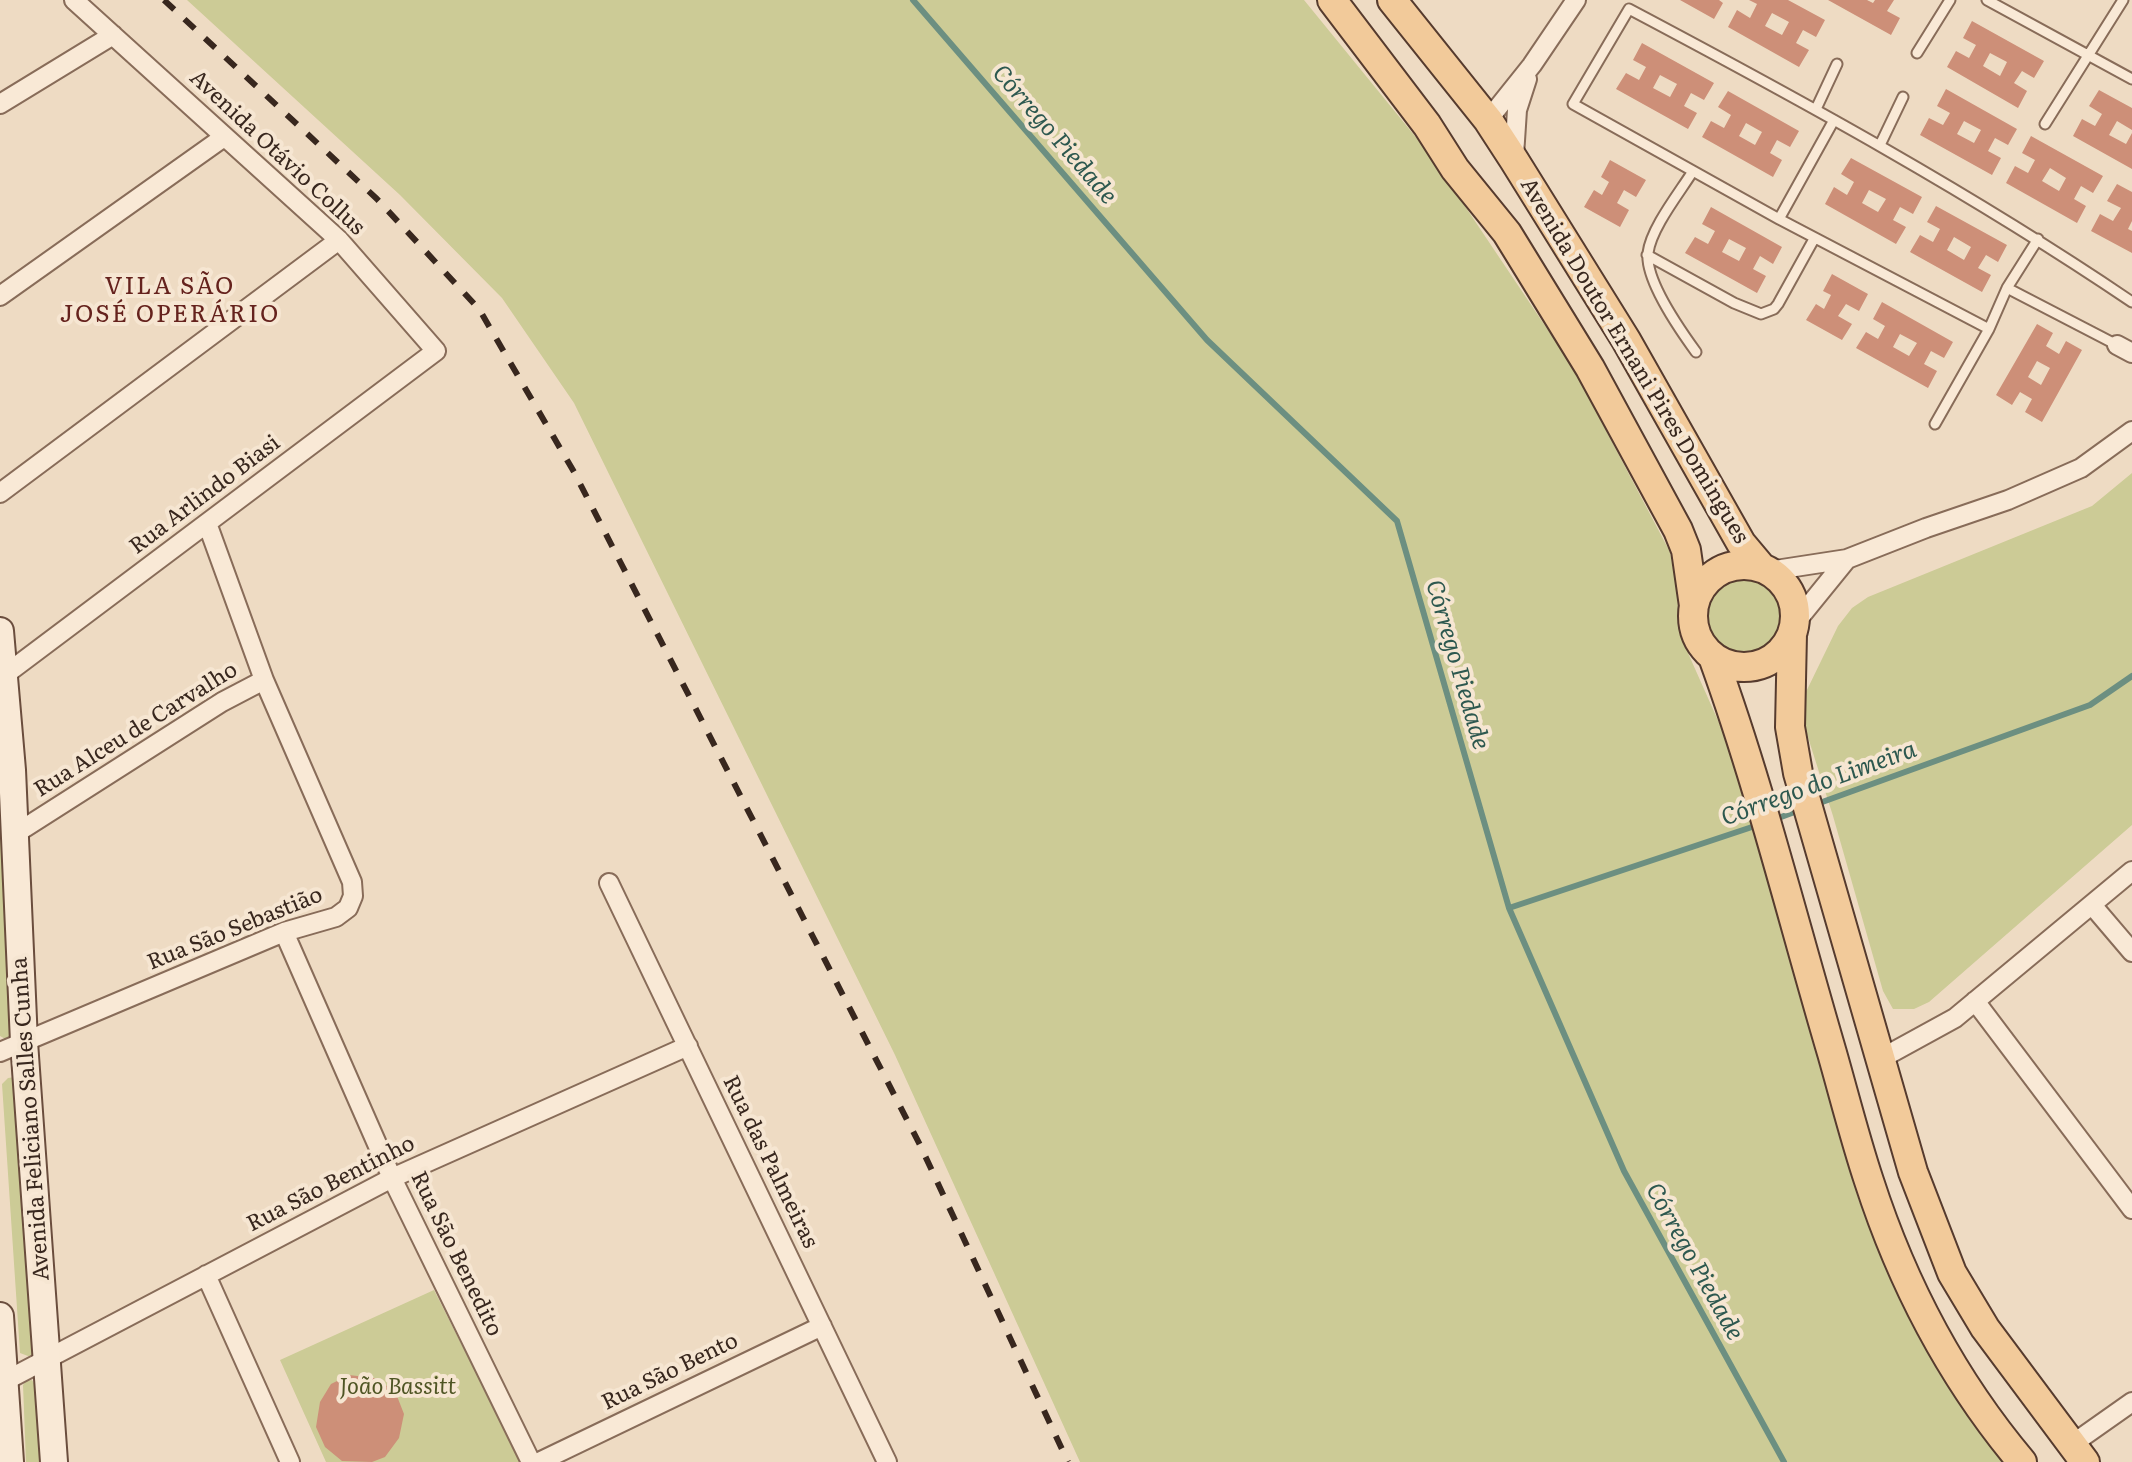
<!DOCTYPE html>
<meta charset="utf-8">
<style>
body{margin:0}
canvas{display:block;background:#eedbc3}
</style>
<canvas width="2132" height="1462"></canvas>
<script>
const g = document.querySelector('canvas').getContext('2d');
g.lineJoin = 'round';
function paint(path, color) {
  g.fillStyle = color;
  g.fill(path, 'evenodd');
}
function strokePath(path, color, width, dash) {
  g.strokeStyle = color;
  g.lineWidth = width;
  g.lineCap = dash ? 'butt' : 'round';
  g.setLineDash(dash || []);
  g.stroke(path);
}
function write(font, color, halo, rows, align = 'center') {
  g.font = font + ' Literata,serif';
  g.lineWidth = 8;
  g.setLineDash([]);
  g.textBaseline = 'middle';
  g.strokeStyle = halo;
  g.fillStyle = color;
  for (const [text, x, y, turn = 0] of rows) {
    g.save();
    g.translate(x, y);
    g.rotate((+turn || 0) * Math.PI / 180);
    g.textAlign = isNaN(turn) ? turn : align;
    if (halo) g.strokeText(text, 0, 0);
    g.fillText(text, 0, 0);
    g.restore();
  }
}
const green = new Path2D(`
 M187,0H1304L1432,157L1572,366L1670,552L1688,653L1736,761L1859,1201L1918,1337L2007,1462H1080L895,1055L574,403L502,298L400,195Z
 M2132,473V825L1929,1002L1914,1009H1893L1883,991L1833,816L1806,731L1805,694L1838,626L1852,608L1868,597L2092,506Z
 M1698 617a46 46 0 1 1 92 0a46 46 0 1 1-92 0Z
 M0,794L3,797L16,1036L7,1040L0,1036Z
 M15,1077L37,1355L28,1356L20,1353L2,1084L8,1078Z
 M434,1290L521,1462H326L280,1360Z
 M32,1380L35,1385L41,1462H26L23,1385L26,1381Z`);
const stream = new Path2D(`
 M913,0L1207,340L1397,521L1509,908L1624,1171L1784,1462
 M1814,805L2090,705L2132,676
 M1773,820L1800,810
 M1509,908L1758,825`);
const building = new Path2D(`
 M1680,0H1719L1723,3L1714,19Z
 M1749,0H1788L1825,20L1816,37L1803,30L1796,43L1809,50L1799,67L1728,27L1737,10L1750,18L1757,4ZM1772,13L1789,22L1782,35L1765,26Z
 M1828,0H1867L1873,3L1875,0H1894L1887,11L1900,18L1891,35Z
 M1972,21L2044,61L2034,78L2022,71L2014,83L2027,91L2018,108L1947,67L1956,51L1969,58L1976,45L1963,38ZM1990,53L2007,62L2000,76L1983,66Z
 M1642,43L1714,83L1704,100L1691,93L1684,106L1697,113L1688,129L1616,89L1626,73L1639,80L1646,67L1633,60ZM1660,75L1677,84L1670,97L1653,88Z
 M1946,89L2017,129L2008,145L1995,138L1988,151L2001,158L1992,175L1920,135L1929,118L1943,125L1950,113L1937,106ZM1964,121L1981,130L1974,143L1957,134Z
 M2099,90L2132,108V130L2117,121L2109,135L2126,144L2132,133V169L2073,136L2082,119L2095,126L2102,114L2089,106Z
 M1728,91L1799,131L1790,147L1777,140L1770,153L1782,160L1773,177L1702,137L1711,121L1724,128L1731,115L1718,107ZM1746,123L1762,132L1755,145L1739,136Z
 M2031,136L2103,176L2093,193L2081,186L2074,199L2086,206L2077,223L2006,183L2015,166L2028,173L2035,160L2022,153ZM2050,168L2066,178L2059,191L2042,181Z
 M1851,158L1922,197L1913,214L1900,207L1893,220L1906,227L1896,244L1825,204L1834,187L1847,195L1854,182L1841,174ZM1869,190L1886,199L1878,212L1862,203Z
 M1610,160L1646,180L1636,197L1624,190L1617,203L1629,210L1620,227L1584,207L1594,190L1602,195L1609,182L1601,177Z
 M2117,184L2132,192V221L2128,229L2132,231V253L2091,231L2100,214L2113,221L2121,208L2107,201Z
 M1936,206L2007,245L1998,262L1986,255L1978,268L1991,275L1982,292L1910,252L1920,235L1933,242L1940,229L1927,222ZM1954,237L1971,247L1964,260L1947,250Z
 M1711,207L1782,247L1773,264L1760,256L1753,269L1766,276L1757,293L1685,253L1695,237L1708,244L1715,231L1702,224ZM1729,239L1746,248L1739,261L1722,252Z
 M1832,274L1868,294L1859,311L1846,304L1838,316L1852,324L1842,340L1806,320L1816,304L1824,309L1831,295L1823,291Z
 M1882,302L1953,342L1944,358L1931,351L1924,364L1937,371L1928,388L1856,348L1866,332L1878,339L1885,326L1873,319ZM1900,334L1917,343L1909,356L1893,347Z
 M2037,324L2053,333L2046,346L2059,354L2066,341L2082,350L2042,422L2025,412L2032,399L2020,392L2012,405L1996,395ZM2037,361L2050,368L2041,385L2028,377Z
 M349,1375L374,1378L395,1391L404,1414L399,1438L385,1457L372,1462L342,1461L325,1447L316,1427L320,1402L331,1384Z`);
const service = new Path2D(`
 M1987,0L2132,79
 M1917,53L1950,0
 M1816,109L1837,64
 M2045,124L2123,0
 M1880,145L1903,97
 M1693,171C1680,192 1651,228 1648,253C1645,280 1680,330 1696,352
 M1779,219L1834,120
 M1647,255L1734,303L1761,314L1774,309L1778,304L1814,239
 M2007,288L2117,345
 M1989,329L1779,219L1573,104L1629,9C1801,100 1971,193 2132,302
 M1935,424L1989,329L2007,288L2038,239`);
const minor = new Path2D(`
 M0,104L113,35
 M1488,120L1532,65L1576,0
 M1514,156L1517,110L1527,79
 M0,296L224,137
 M2117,345L2132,353
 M0,493L339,240
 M1769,571L1847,559L1926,528L2008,500L2081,468L2132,431
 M1795,623L1847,559
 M2,677L436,351L339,240L74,0
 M15,834L222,702L264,680L207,523
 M609,883L887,1462
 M2092,905L2132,952
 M284,932L392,1178L531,1462
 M1975,1001L2132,1209
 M0,1052L284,932L336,917L348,908L353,896L352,882L264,680
 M1882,1058L1955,1018L2132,871
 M206,1275L290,1462
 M5,1381L392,1178L688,1046
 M2071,1445L2132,1402
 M539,1462L822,1326`);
const secondary = new Path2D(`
 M0,631L12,770L24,1042L54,1462
 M0,1316L10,1462`);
const primary = new Path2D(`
 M1332,0L1427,125L1455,169L1507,233L1590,368L1678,530L1686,550L1694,606
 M1392,0L1488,120L1514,160L1626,340L1741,543L1762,568
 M1693 616a51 51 0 1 1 102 0a51 51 0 1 1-102 0Z
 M1792,634L1790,727L1798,773L1913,1172L1952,1273L1985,1328L2085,1462
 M1713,657C1760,786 1793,921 1832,1053C1844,1095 1855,1139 1869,1181C1902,1283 1953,1380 2022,1462`);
const rail = new Path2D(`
 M164,0L377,199L479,309L574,472L920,1145L1068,1462`);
const streetNames = [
 ["Avenida Otávio Collus",277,153,43],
 ["Avenida Doutor Ernani Pires Domingues",1634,361,59],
 ["Rua Arlindo Biasi",205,495,-37],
 ["Rua Alceu de Carvalho",136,730,-32],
 ["Rua São Sebastião",235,929,-22],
 ["Avenida Feliciano Salles Cunha",31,1119,-94],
 ["Rua das Palmeiras",770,1162,64],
 ["Rua São Bentinho",331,1184,-27],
 ["Rua São Benedito",456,1254,64],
 ["Rua São Bento",670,1372,-26]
];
const parkNames = [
 ["João Bassitt",398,1388]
];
const waterNames = [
 ["Córrego Piedade",1054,135,49],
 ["Córrego Piedade",1457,665,74],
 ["Córrego do Limeira",1819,784,-20],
 ["Córrego Piedade",1694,1262,61]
];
const neighbourhoodNames = [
 ["VILA SÃO",170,287],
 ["JOSÉ OPERÁRIO",170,315]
];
paint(green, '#cccb96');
strokePath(stream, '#6c8f81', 6);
paint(building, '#cd8f78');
strokePath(service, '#886c59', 13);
strokePath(minor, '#886c59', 22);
strokePath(secondary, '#6a4d3d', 30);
strokePath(primary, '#563b2e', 32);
strokePath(service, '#f9e9d6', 9);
strokePath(minor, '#f9e9d6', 18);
strokePath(secondary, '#f9e9d6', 26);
strokePath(primary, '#f2ca9a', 28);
strokePath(rail, '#38271e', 6, [14, 14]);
write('22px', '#38271e', '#f6e6d2', streetNames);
write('italic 22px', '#4f5524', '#f6e6d2', parkNames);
write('italic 24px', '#2d584f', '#f6e6d2', waterNames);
g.letterSpacing = '2px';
write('24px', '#65221d', '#f6e6d2', neighbourhoodNames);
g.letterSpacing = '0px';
</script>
